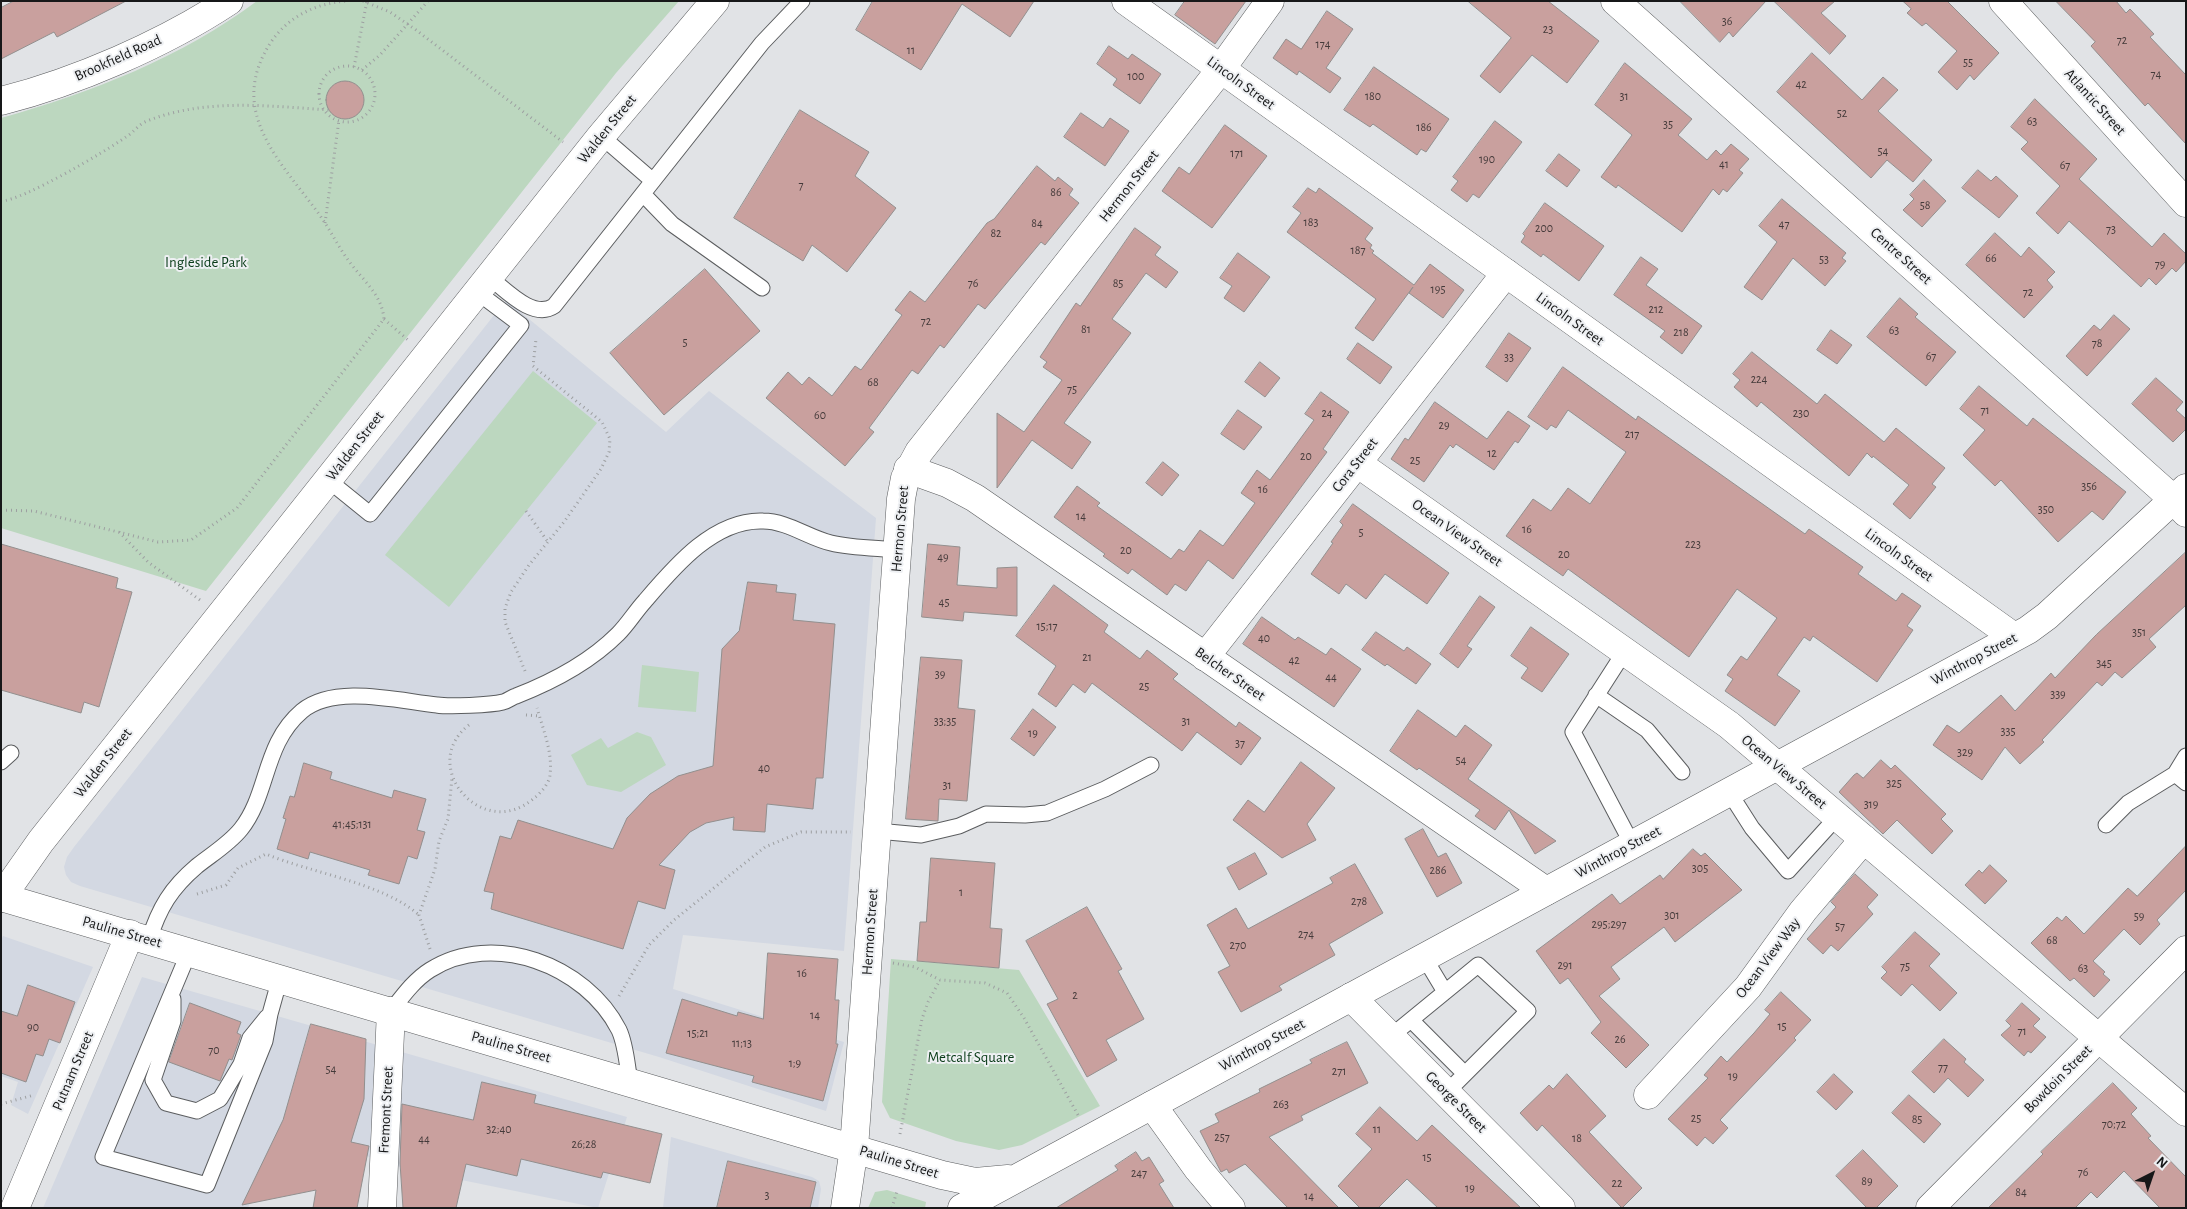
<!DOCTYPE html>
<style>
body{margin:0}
#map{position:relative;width:2187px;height:1209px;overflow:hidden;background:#e1e3e6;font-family:"Alegreya Sans",sans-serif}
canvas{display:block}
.frame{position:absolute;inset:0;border:2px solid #171819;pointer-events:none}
.north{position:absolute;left:2127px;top:1149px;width:50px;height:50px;-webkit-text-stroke:4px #eef0f3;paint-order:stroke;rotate:41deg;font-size:14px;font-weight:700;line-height:20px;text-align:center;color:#171819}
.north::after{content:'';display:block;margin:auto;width:18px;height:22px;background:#171819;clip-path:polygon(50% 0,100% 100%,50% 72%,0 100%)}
</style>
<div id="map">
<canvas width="2187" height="1209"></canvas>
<div class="frame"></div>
<div class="north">N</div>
</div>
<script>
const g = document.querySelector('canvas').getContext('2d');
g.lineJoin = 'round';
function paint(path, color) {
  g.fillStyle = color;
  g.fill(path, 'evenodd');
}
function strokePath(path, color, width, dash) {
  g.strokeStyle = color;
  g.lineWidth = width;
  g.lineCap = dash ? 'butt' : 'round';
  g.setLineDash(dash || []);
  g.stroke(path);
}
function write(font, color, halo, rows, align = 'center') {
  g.font = font + ' "Alegreya Sans",sans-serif';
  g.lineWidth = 4;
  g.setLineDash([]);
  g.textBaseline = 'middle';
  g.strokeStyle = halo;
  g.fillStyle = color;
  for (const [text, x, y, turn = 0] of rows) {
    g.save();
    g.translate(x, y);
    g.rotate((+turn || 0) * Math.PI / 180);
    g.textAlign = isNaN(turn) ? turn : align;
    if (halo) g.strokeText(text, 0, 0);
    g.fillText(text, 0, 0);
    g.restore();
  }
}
const built = new Path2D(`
 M506,300L666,432L709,391L876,518L844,951L683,935L673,989L844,1042L826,1111L659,1057L80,886L71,882L66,875L64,867L67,857L74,847Z
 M3,936L93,967L28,1114L11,1105L18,1082L1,1076V940Z
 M142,977L627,1117L598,1208L403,1168L284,1129L248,1208H43Z
 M671,1137L812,1177L819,1181L821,1189L818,1208H663Z`);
const green = new Path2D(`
 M257,1H679L616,73L206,591L1,528V118C91,93 182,57 257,1Z
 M533,371L597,423L449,607L385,555Z
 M642,665L699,672L696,712L638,707Z
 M637,732L651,737L666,765L621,792L587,785L571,755L601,738L608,748Z
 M891,959L1019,970L1100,1106L1022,1145L999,1150L956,1141L890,1118L882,1102Z
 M887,1190L926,1202L925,1208H868L875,1192Z`);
const building = new Path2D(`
 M14,1H126L57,37L54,32L1,59V8Z
 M873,1H1034L1010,37L962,4L921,70L856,30Z
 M1185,1H1246L1215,44L1175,15Z
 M1468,1H1548L1599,41L1567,83L1532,55L1500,93L1480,76L1511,38Z
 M1680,1H1766L1733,37L1729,32L1720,42Z
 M1774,1H1835L1821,13L1846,36L1830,54Z
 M1903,1H1947L1999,53L1974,80L1970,75L1957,90L1938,72L1957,51L1926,23L1922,26L1907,13L1911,9Z
 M2056,1H2116L2126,13L2130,9L2154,34L2150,37L2186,75V144L2148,103L2145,106L2126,85L2091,46L2095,42Z
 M1327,11L1353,29L1326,68L1341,78L1330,93L1299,71L1297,75L1273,58L1286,39L1301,49Z
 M1109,46L1128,59L1132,54L1161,74L1140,104L1113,85L1117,79L1097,64Z
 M1812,53L1862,100L1883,77L1898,90L1878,111L1932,160L1913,182L1887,160L1871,178L1777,92Z
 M1625,63L1692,119L1678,135L1707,160L1716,150L1721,155L1731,144L1749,159L1739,170L1743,173L1727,192L1723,189L1719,195L1713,189L1682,232L1618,185L1616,188L1601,177L1632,135L1595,105Z
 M1374,67L1449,119L1426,152L1421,149L1417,155L1373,124L1370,127L1344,110Z
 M326 100a19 19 0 1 1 38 0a19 19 0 1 1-38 0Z
 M2035,99L2097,159L2079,179L2152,247L2164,233L2186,254V261L2176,272L2172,268L2156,285L2149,278L2141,287L2069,221L2058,234L2036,213L2060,186L2021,149L2028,142L2011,127Z
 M800,110L869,152L855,176L896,208L847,272L812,245L803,261L734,218Z
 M1081,113L1103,128L1110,118L1129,131L1105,166L1064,137Z
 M1495,121L1522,142L1479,198L1473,194L1467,202L1451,190L1458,181L1453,177Z
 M1225,125L1267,156L1212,228L1162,191L1179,167L1189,174Z
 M1559,154L1580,170L1567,187L1546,171Z
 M1037,166L1055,181L1058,177L1073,189L1069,195L1079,203L1045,245L1041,242L985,309L978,304L944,348L940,345L918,374L912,370L869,428L874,432L845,466L766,398L788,372L802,385L809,377L832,396L855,366L861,370L902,315L895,310L910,291L925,302L987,223L994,219Z
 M1978,170L1991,181L1996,176L2018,196L1999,218L1962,188Z
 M1924,180L1946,201L1922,227L1903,210L1914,199L1910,195Z
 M1308,188L1316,193L1319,188L1373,228L1365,239L1372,245L1370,248L1374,251L1372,253L1414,285L1430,264L1464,290L1443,318L1409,293L1413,287L1373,341L1355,328L1376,299L1287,232L1301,213L1293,207Z
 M1782,199L1846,253L1842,258L1846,261L1825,286L1793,258L1762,300L1744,287L1777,242L1759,226Z
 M1545,203L1604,246L1579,281L1543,254L1541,257L1521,242L1525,236L1523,234Z
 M1135,228L1161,247L1155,255L1178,272L1166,288L1146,273L1112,319L1131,333L1064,423L1091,442L1072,469L1032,440L997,488V413L1024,432L1062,380L1043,367L1047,362L1040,357L1076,303L1080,306Z
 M1995,233L2021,257L2029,247L2055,272L2047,280L2053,287L2024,318L1966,265Z
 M1238,253L1270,277L1244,312L1224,298L1232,286L1220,278Z
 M1641,257L1658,269L1646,285L1702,326L1682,354L1660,337L1665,331L1614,295Z
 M705,269L760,331L664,415L610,353Z
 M1900,298L1918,314L1915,317L1956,352L1926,386L1867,337Z
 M2114,315L2130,329L2087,376L2066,356L2094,325L2100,330Z
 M1831,330L1852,345L1837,364L1817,350Z
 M1509,333L1531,348L1507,382L1486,367Z
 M1358,343L1392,367L1380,384L1347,359Z
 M1752,352L1817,404L1825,394L1884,442L1896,428L1945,468L1932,484L1936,487L1910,519L1893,504L1909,485L1873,456L1872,458L1867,453L1849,476L1761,402L1757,407L1734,387L1740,380L1733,374Z
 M1260,362L1280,378L1265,397L1245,382Z
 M1563,367L1636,420L1638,416L1805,534L1809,529L1863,567L1858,574L1896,601L1902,593L1921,606L1907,626L1913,630L1877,682L1813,636L1810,641L1804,637L1777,675L1800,691L1775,726L1725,691L1733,679L1727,675L1741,656L1747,660L1777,618L1737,589L1689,657L1568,569L1563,576L1506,536L1533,499L1551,511L1568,488L1590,504L1626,452L1568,410L1556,428L1551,425L1547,430L1528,417Z
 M2156,378L2183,402L2176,410L2186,419V429L2173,442L2132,404Z
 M1979,386L2027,426L2033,418L2126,492L2103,520L2092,511L2058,542L2001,480L1995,486L1963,455L1985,430L1960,409Z
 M1321,392L1349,412L1323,449L1327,452L1233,579L1208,560L1186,591L1175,584L1167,595L1132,569L1128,574L1103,556L1105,554L1054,517L1077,486L1100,503L1097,506L1171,559L1179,549L1184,552L1200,530L1223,546L1255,503L1241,493L1257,470L1270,480L1314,420L1305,414Z
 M1435,402L1487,439L1508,411L1530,426L1518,443L1515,441L1494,470L1456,444L1453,448L1450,445L1424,482L1391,459L1405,438L1408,440Z
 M1238,410L1262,427L1244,450L1221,434Z
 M1163,462L1179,475L1162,496L1146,483Z
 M1353,504L1449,573L1427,604L1385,574L1366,599L1346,584L1339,594L1311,574L1333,543L1331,542L1343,525L1340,522Z
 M1,544L118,578L116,588L132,592L99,707L84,702L81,713L1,690Z
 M928,544L960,547L957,585L997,588V568L1017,567V616L964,612L963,621L922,617Z
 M2186,552V605L2149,639L2156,647L2122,678L2115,672L2102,686L2097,682L2042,740L2044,742L2020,764L2005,747L1982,780L1933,745L1947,725L1959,733L2001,695L2015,711L2051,673L2055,678L2096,635Z
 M748,582L777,585L776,592L796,594L793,620L835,624L823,778H816L813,809L767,804L765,832L733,830L734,817L706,823L690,832L659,865L675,870L665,909L638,901L623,949L491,909L494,893L484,891L500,836L511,839L518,820L613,849L627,818L650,794L678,776L713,766L722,649L739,631Z
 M1054,585L1108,625L1104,632L1140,659L1147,650L1178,674L1173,679L1236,727L1239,722L1261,738L1241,765L1197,732L1182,751L1092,683L1085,693L1073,684L1056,707L1038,694L1056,666L1016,636Z
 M1480,596L1495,607L1467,646L1472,649L1458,668L1440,654Z
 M1262,617L1295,640L1298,637L1326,655L1331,648L1361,669L1334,707L1243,644Z
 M1531,627L1569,654L1542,692L1521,678L1528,668L1511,656Z
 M1376,632L1404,651L1407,647L1431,664L1416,684L1387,664L1385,666L1362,650Z
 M921,657L962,660L958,708L975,710L967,801L939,799L938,821L906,819Z
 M1033,709L1056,727L1034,756L1011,739Z
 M1418,710L1456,737L1465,725L1492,745L1468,779L1556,841L1535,854L1509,810L1495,830L1475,816L1480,810L1419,768L1417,770L1390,751Z
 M1881,760L1891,769L1895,765L1946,814L1941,819L1953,831L1932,854L1897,820L1883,834L1839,792L1854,775L1857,773L1863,778Z
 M1301,762L1335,788L1307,824L1316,840L1282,858L1233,820L1248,800L1264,812Z
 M304,763L332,772L330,779L392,798L394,790L426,799L417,830L425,832L417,859L408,856L399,884L368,875L370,870L310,852L308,859L277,849L286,819L283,818L290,796L294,797Z
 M1423,829L1438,857L1446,853L1462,883L1437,897L1405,839Z
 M2186,846V890L2157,920L2160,924L2140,945L2124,929L2093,961L2105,972L2103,974L2110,980L2094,997L2074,978L2070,981L2031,943L2057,917L2062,921L2066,916L2084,934L2128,888L2137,896Z
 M1693,849L1701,856L1705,853L1742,890L1675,942L1664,927L1611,967L1620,979L1599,996L1649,1045L1626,1068L1591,1033L1601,1022L1568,978L1560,984L1536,951L1612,894L1620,904L1660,875L1663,879Z
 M1255,853L1267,874L1239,890L1227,868Z
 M931,858L995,863L990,928L1002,929L999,968L917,961L920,922H926Z
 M1355,864L1383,913L1329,944L1335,955L1279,986L1282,990L1241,1012L1218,972L1230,966L1207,925L1236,908L1248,929L1333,883L1330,878Z
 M1990,865L2007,881L1985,904L1965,885L1979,870L1982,873Z
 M1855,874L1878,895L1867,907L1873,914L1838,951L1831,945L1823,954L1807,939L1836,907L1831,902Z
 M1087,907L1122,969L1118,971L1144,1019L1106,1040L1117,1060L1087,1077L1047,1004L1058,999L1026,941Z
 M1915,932L1940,954L1929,966L1957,993L1940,1011L1912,984L1901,996L1881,978L1887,972L1882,967Z
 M768,953L838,959L835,1000H839L836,1044H838L823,1101L752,1082L754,1076L666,1053L682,999L737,1016L738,1012L763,1019Z
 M28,985L75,1002L60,1043L49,1039L43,1056L36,1054L26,1082L1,1073V1011L17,1016Z
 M1781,992L1811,1020L1794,1038L1796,1040L1720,1120L1728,1128L1713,1144L1705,1137L1697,1146L1668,1119L1708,1078L1704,1075L1721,1056L1727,1062L1754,1033L1770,1014L1765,1010Z
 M190,1003L241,1022L237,1033L241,1035L232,1060L229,1059L220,1081L169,1062Z
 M2022,1003L2040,1019L2033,1026L2046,1037L2031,1053L2028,1051L2024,1056L2001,1035L2011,1026L2006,1021Z
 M311,1024L366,1039L364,1099L351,1142L369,1146L357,1208H313L316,1190L242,1205L283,1120Z
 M1944,1039L1966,1059L1964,1062L1984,1080L1968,1097L1948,1078L1934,1093L1912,1072Z
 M1347,1042L1368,1083L1301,1116L1303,1120L1269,1137L1339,1208H1288L1245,1164L1229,1173L1227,1169L1221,1172L1200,1131L1219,1122L1215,1114L1260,1092L1259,1089L1312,1063L1310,1060Z
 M1567,1074L1606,1116L1589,1132L1642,1188L1622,1208L1542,1125L1537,1131L1520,1113L1549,1085L1553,1089Z
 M1834,1074L1853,1092L1836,1110L1817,1092Z
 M482,1082L536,1095L534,1103L662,1134L650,1183L603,1172L601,1178L521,1159L517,1176L466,1164L456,1208H403L400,1163L402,1104L473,1120Z
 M2113,1083L2137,1108L2131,1114L2151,1136L2148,1138L2186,1177V1208H2160L2124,1171L2097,1198L2091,1192L2075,1208H1988L2043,1154L2041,1152Z
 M1909,1095L1941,1124L1924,1143L1892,1113Z
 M1380,1107L1417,1141L1432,1125L1521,1208H1438L1407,1179L1378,1208H1360L1338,1186L1372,1149L1356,1134Z
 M1863,1150L1898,1186L1876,1208H1867L1836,1176Z
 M1136,1152L1142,1161L1149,1157L1164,1181L1159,1184L1174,1208H1056L1118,1170L1115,1166Z
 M728,1161L816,1182L810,1208H717Z`);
const path = new Path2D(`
 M363,1L390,12L416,30L563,142
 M319 94a28 28 0 1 1 56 0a28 28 0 1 1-56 0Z
 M354,67L367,1
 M362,70L380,55L428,1
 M1,201C22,201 106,151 126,137C134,132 139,124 147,121C205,98 269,106 329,110
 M325,223L339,120
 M384,319L408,340
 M1,510L34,511L158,542L191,540L237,508L384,319C382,296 365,282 351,264C338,247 329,227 316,210C277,158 227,109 271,42C289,16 316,3 348,1
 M526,511L548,542
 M119,532L148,562L200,600
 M525,671L505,622V608L511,592L529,565L564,522L601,469L609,452L610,439L602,422L533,366L536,339
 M526,715L540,716
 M469,725C417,765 482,842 533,799C540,794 549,784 550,775C553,753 543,729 537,708
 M197,894L226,885L238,868L266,854C311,873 383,883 419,915
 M430,949L419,915L435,869L439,841L448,819L452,778
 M893,963L915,967L940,980L985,983L1007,993L1024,1018L1078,1115
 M619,996L649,945L674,920L765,847L801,832H851
 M1,1104L34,1095
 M900,1134L922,1019L928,1002L940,980
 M892,1208L897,1191`);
const lane = new Path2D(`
 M601,136L653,181
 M643,194L672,224L762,288
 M489,277C506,290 533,320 554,306L762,43L802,1
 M328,480L370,514L521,325L477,292
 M1625,651L1573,732L1632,844
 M1596,695L1647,730L1682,772
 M1,762L11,753
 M2175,774L2186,756
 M1729,792L1752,828L1788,871L1837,817
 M2106,825L2128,803L2175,774L2186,783
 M877,831L921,835L959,826L986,814L1025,815L1047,813L1105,789L1151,765
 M149,940C159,908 171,888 197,866C212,854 229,844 241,829C269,794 263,744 302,711C335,684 398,701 437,705C449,707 491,705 503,702C508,701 512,697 516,696C552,682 590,662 618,634C628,624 635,612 645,601C674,567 714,519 763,521C787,521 809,538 831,543C851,548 877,548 898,550
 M189,952L103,1157L207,1185L265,1041L270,1014L280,978
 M1424,957L1445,992
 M173,999V1021L153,1080L166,1103L197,1111L220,1099L241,1064L250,1038L267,1017
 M391,1011C402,997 414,980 430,970C493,930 586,965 619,1030C626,1045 627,1065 630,1082
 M1411,1020L1465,1074
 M1390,1037L1478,965L1528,1011L1446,1093`);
const street = new Path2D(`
 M1126,1L1221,69
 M1615,1L2173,499L2186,513
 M2003,1L2186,203
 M1,101C76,82 164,44 229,1
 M1357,463L1729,725L2186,1112
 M908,469L947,483L975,498L1546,891
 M1205,657L1506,273
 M1,898L41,841L601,136L715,1
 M1351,997L1561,1208
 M1648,1095L1748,987L1803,911L1864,839
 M1152,1105L1198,1169L1231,1208
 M15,1208L130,934
 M382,1208L391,1011`);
const secondary = new Path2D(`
 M1221,69L2014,637
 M1,897L942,1175L975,1182L1008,1179
 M845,1208L854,1148L901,499L905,478L919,452L1221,69L1270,1
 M962,1208L2028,630L2047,616L2186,488
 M1930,1208L2186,950`);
const numberNames = [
 ["36",1727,21],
 ["23",1548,29],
 ["72",2122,40],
 ["174",1323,44],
 ["11",911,50],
 ["55",1968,62],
 ["74",2156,74],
 ["100",1136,76],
 ["42",1801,84],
 ["180",1373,96],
 ["31",1624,96],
 ["52",1842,113],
 ["63",2032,121],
 ["35",1668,124],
 ["186",1424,127],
 ["54",1883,151],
 ["171",1237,153],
 ["190",1487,159],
 ["41",1724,164],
 ["67",2065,165],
 ["7",801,185],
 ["86",1056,192],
 ["58",1925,205],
 ["183",1311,222],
 ["84",1037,223],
 ["47",1784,224],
 ["200",1544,228],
 ["73",2111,229],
 ["82",996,233],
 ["187",1358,250],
 ["66",1991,258],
 ["53",1824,259],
 ["79",2160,264],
 ["76",973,283],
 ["85",1118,283],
 ["195",1438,289],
 ["72",2028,292],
 ["212",1656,309],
 ["72",926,321],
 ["81",1086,329],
 ["63",1894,330],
 ["218",1681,332],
 ["5",685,342],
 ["78",2097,343],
 ["67",1931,356],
 ["33",1509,357],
 ["224",1759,379],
 ["68",873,382],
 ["75",1072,389],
 ["71",1985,410],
 ["24",1327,413],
 ["230",1801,413],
 ["60",820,415],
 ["29",1444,425],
 ["217",1632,434],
 ["12",1492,453],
 ["20",1306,456],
 ["25",1415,460],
 ["356",2089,486],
 ["16",1263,489],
 ["350",2046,509],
 ["14",1081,516],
 ["16",1527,529],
 ["5",1361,532],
 ["223",1693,544],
 ["20",1126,550],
 ["20",1564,554],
 ["49",943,557],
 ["45",944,602],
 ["15;17",1047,626],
 ["351",2139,632],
 ["40",1264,638],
 ["21",1087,657],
 ["42",1294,660],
 ["345",2104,663],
 ["39",940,674],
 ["44",1331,677],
 ["25",1144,686],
 ["339",2058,694],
 ["33;35",945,721],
 ["31",1186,721],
 ["335",2008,731],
 ["19",1033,733],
 ["37",1240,743],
 ["329",1965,752],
 ["54",1461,760],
 ["40",764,768],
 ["325",1894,783],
 ["31",947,785],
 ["319",1871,804],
 ["41;45;131",352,824],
 ["305",1700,868],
 ["286",1438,870],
 ["1",961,892],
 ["278",1359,901],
 ["301",1672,915],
 ["59",2139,916],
 ["295;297",1609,924],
 ["57",1840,926],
 ["274",1306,934],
 ["68",2052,940],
 ["270",1238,945],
 ["291",1565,965],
 ["75",1905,966],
 ["63",2083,968],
 ["16",802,973],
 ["2",1075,995],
 ["14",815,1015],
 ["15",1782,1026],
 ["90",33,1027],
 ["71",2022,1031],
 ["15;21",698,1033],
 ["26",1620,1039],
 ["11;13",742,1043],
 ["70",214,1050],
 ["1;9",795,1063],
 ["77",1943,1067],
 ["54",331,1069],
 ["271",1339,1071],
 ["19",1733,1076],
 ["263",1281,1104],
 ["25",1696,1118],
 ["85",1917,1119],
 ["70;72",2114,1124],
 ["32;40",499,1129],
 ["11",1377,1129],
 ["257",1222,1137],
 ["18",1577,1138],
 ["44",424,1139],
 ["26;28",584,1144],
 ["15",1427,1157],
 ["76",2083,1172],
 ["247",1139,1173],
 ["89",1867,1181],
 ["22",1617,1183],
 ["19",1470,1188],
 ["84",2021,1192],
 ["3",767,1195],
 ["14",1309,1196]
];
const streetNames = [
 ["Brookfield Road",118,58,-24],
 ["Lincoln Street",1241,83,36],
 ["Atlantic Street",2095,102,48],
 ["Walden Street",607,129,-51],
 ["Hermon Street",1129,186,-52],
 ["Centre Street",1901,256,42],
 ["Lincoln Street",1570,319,36],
 ["Walden Street",355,446,-52],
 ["Cora Street",1355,465,-52],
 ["Hermon Street",900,529,-85],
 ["Ocean View Street",1457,533,35],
 ["Lincoln Street",1899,555,36],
 ["Winthrop Street",1974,659,-28],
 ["Belcher Street",1230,674,35],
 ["Walden Street",103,763,-52],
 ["Ocean View Street",1784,772,40],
 ["Winthrop Street",1618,852,-28],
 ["Pauline Street",122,932,16],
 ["Hermon Street",870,932,-86],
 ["Ocean View Way",1768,958,-53],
 ["Winthrop Street",1262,1045,-28],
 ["Pauline Street",511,1047,16],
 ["Putnam Street",73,1071,-67],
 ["Bowdoin Street",2058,1079,-45],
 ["George Street",1456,1102,45],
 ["Fremont Street",386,1110,-87],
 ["Pauline Street",899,1162,17]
];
const parkNames = [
 ["Ingleside Park",206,262],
 ["Metcalf Square",971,1057]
];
paint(built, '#d3d8e2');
paint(green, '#bcd7bf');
paint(building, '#c9a09e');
strokePath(building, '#928f8e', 1);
strokePath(lane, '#5b5d5f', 17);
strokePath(street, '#5b5d5f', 29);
strokePath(secondary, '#5b5d5f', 29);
strokePath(path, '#9d9fa1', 3, [1, 4]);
strokePath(lane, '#fff', 15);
strokePath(street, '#fff', 28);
strokePath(secondary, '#fff', 28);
write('12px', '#443a3a', null, numberNames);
write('15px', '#171819', '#eef0f3', streetNames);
write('15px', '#0a3c19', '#eef0f3', parkNames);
</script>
